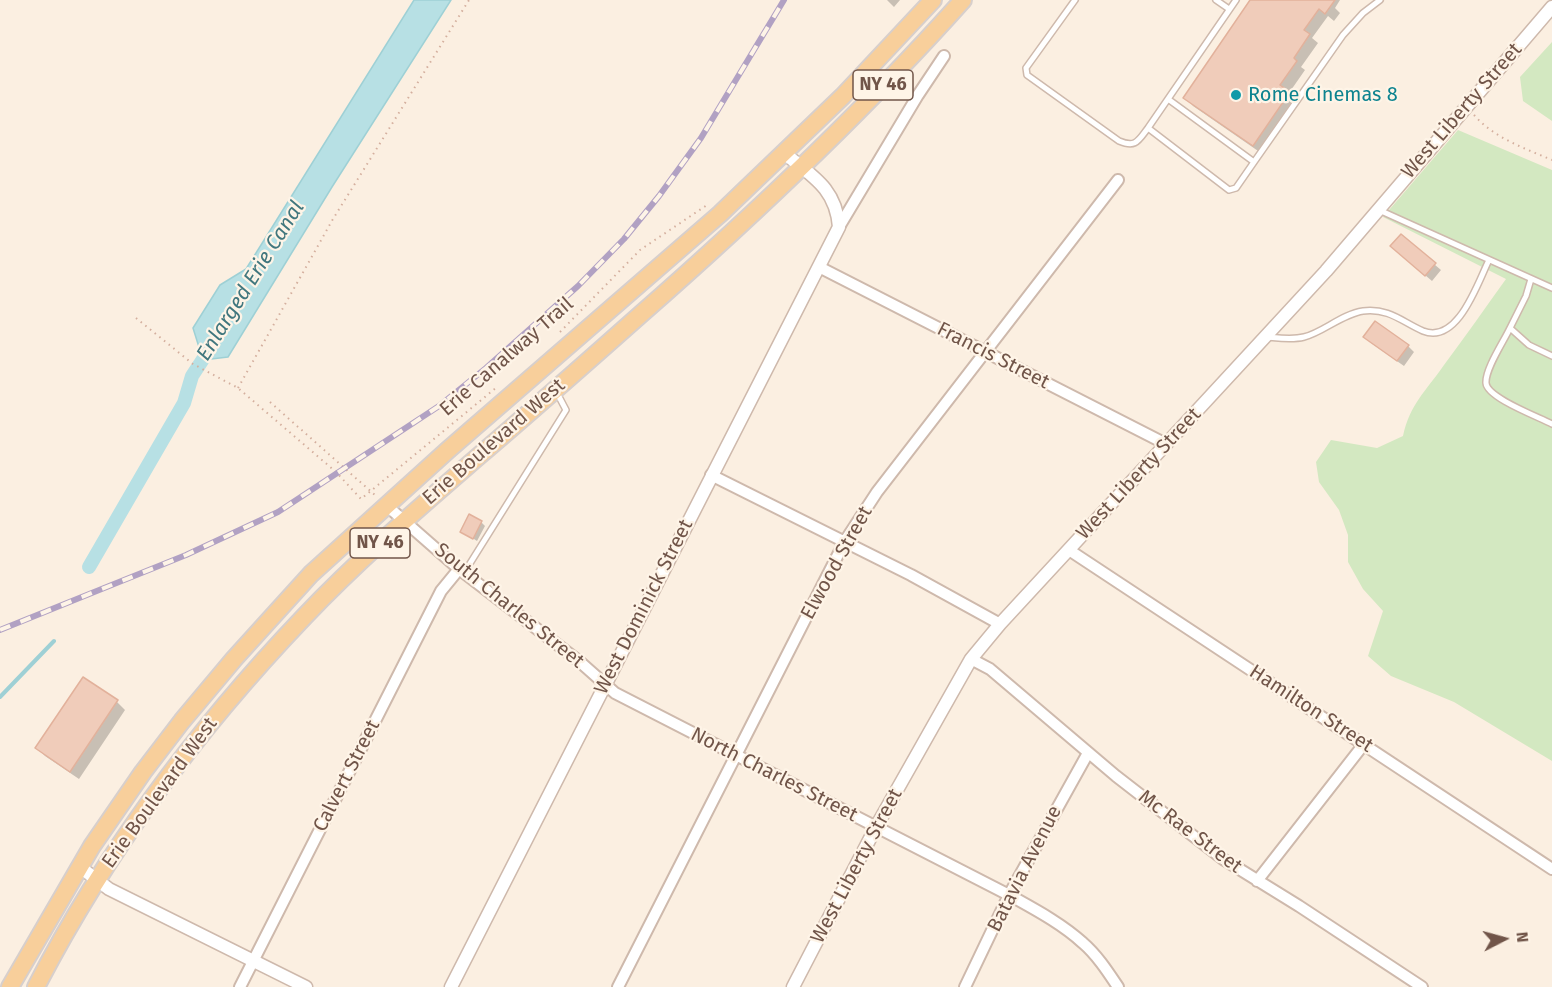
<!DOCTYPE html>
<style>
body{margin:0}
#map{position:relative;width:1552px;height:987px;overflow:hidden;background:#fbefe1;font-family:"Fira Sans",sans-serif}
canvas{display:block}
.north{position:absolute;left:1474px;top:909px;width:60px;height:60px;-webkit-text-stroke:4px #fef4e7;paint-order:stroke;rotate:84deg;font-size:16px;font-weight:700;line-height:24px;text-align:center;color:#715549}
.north::after{content:'';display:block;margin:auto;width:21px;height:27px;background:#715549;clip-path:polygon(50% 0,100% 100%,50% 72%,0 100%)}
</style>
<div id="map">
<canvas width="1552" height="987"></canvas>
<div class="north">N</div>
</div>
<script>
const g = document.querySelector('canvas').getContext('2d');
g.lineJoin = 'round';
function paint(path, color) {
  g.fillStyle = color;
  g.fill(path, 'evenodd');
}
function strokePath(path, color, width, dash) {
  g.strokeStyle = color;
  g.lineWidth = width;
  g.lineCap = dash ? 'butt' : 'round';
  g.setLineDash(dash || []);
  g.stroke(path);
}
function write(font, color, halo, rows, align = 'center') {
  g.font = font + ' "Fira Sans",sans-serif';
  g.lineWidth = 4.5;
  g.setLineDash([]);
  g.textBaseline = 'middle';
  g.strokeStyle = halo;
  g.fillStyle = color;
  for (const [text, x, y, turn = 0] of rows) {
    g.save();
    g.translate(x, y);
    g.rotate((+turn || 0) * Math.PI / 180);
    g.textAlign = isNaN(turn) ? turn : align;
    if (halo) g.strokeText(text, 0, 0);
    g.fillText(text, 0, 0);
    g.restore();
  }
}
const green = new Path2D(`
 M1552,42V121L1523,101L1520,77Z
 M1458,130L1552,170V761L1454,702L1391,676L1368,656L1383,611L1363,589L1348,562V535L1339,510L1319,482L1316,462L1331,440L1377,448L1403,436C1410,404 1426,391 1444,365C1465,337 1485,308 1506,279L1383,217Z`);
const water = new Path2D(`
 M414,0H451L332,187L228,357L203,360L193,328L220,285L246,269Z`);
const shadow = new Path2D(`
 M887,0H900L894,7Z
 M1252,0H1340L1335,8L1340,13L1334,21L1328,16L1312,38L1318,43L1301,67L1305,70L1289,93L1297,101L1261,153L1193,106L1185,97Z
 M1401,236L1441,270L1432,281L1398,252Z
 M1371,343L1408,346L1414,352L1404,366Z
 M481,522L485,526L477,541L462,531Z
 M117,702L125,710L79,779L45,756L37,748Z`);
const stream = new Path2D(`
 M0,697L54,641`);
const canal = new Path2D(`
 M89,567L184,403L192,376L213,344`);
const building = new Path2D(`
 M1250,0H1335L1325,14L1319,9L1304,30L1310,34L1294,58L1297,61L1280,85L1290,92L1253,146L1183,98Z
 M1401,234L1436,263L1425,276L1390,246Z
 M1375,321L1409,345L1397,361L1363,337Z
 M469,514L482,521L473,539L460,532Z
 M83,677L118,700L70,772L35,748Z`);
const path = new Path2D(`
 M1474,115C1494,138 1524,148 1552,160
 M136,318L193,364L238,388L336,472L361,499L497,387
 M560,332L640,250L707,205
 M238,388L333,219L469,0
 M270,402L376,496`);
const service = new Path2D(`
 M1075,0L1026,68L1027,75L1119,141C1136,148 1138,141 1148,128L1236,0
 M1216,0L1229,9
 M1168,99L1254,162L1343,35L1363,13L1380,0
 M1148,128L1229,190L1236,188L1254,162
 M1379,210L1552,288
 M1531,279L1526,296L1510,328L1529,345L1552,356
 M1510,328C1504,341 1485,369 1486,383C1487,398 1539,417 1552,424
 M1267,337C1279,338 1292,340 1304,337C1322,333 1342,314 1363,311C1390,308 1402,322 1423,331C1458,345 1478,282 1489,260
 M464,573L566,410L556,391`);
const minor = new Path2D(`
 M839,227L918,95L944,56
 M819,267L1166,444
 M711,475L911,575L1000,624
 M386,505L459,569L580,662L615,693L1009,895C1034,909 1061,923 1083,943C1097,955 1108,972 1118,987
 M1069,550L1552,869
 M971,659L990,669L1116,776L1223,859L1299,906L1422,987
 M1257,881L1364,744
 M240,987L441,591L459,569
 M618,987L845,541L877,492L1118,180
 M965,987L1009,895L1088,753`);
const tertiary = new Path2D(`
 M80,867L109,889L306,987
 M451,987L839,227C836,188 812,176 784,153
 M793,987L876,827L971,659L1000,624L1326,271L1552,7`);
const primary = new Path2D(`
 M10,987L92,846L143,772L182,721L234,659L311,574L448,450L720,214L843,96L933,0
 M36,987C106,851 199,727 304,617C359,559 420,507 480,455C534,409 587,362 640,315C753,216 863,112 963,0`);
const rail = new Path2D(`
 M0,630L186,555L278,512L439,406L486,368L578,286L624,239L659,196L701,138L784,0`);
const markers = [
 [1236,95,6,"#0f9aa8"]
];
const shields = [
 [883,85,60],
 [380,543,60]
];
const shieldNames = [
 ["NY 46",883,85],
 ["NY 46",380,543]
];
const cultureNames = [
 ["Rome Cinemas 8",1248,95]
];
const streetNames = [
 ["West Liberty Street",1462,111,-49],
 ["Francis Street",993,356,27],
 ["Erie Canalway Trail",507,357,-41],
 ["Erie Boulevard West",494,442,-41],
 ["West Liberty Street",1139,474,-47],
 ["Elwood Street",837,563,-61],
 ["South Charles Street",509,606,39],
 ["West Dominick Street",644,607,-63],
 ["Hamilton Street",1311,709,33],
 ["North Charles Street",774,775,27],
 ["Calvert Street",347,776,-63],
 ["Erie Boulevard West",160,793,-54],
 ["Mc Rae Street",1190,832,37],
 ["West Liberty Street",857,866,-62],
 ["Batavia Avenue",1025,869,-63]
];
const waterNames = [
 ["Enlarged Erie Canal",251,281,-58]
];
paint(green, '#d3e8c1');
paint(water, '#b7e0e4');
strokePath(water, '#9ed0d5', 1.5);
paint(shadow, '#0003');
strokePath(stream, '#9ed0d5', 4);
strokePath(canal, '#b7e0e4', 14);
paint(building, '#f0ccba');
strokePath(building, '#e2b19b', 1.5);
strokePath(service, '#ceb9ac', 8);
strokePath(minor, '#ceb9ac', 14);
strokePath(tertiary, '#ceb9ac', 15);
strokePath(primary, '#d7cfcc', 20);
strokePath(path, '#d4af9e', 2, [1.5, 4.5]);
strokePath(service, '#fff', 5);
strokePath(minor, '#fff', 10);
strokePath(tertiary, '#fff', 12);
strokePath(primary, '#f8cf9b', 16);
strokePath(rail, '#b1a1c3', 6);
strokePath(rail, '#fef4e7', 4, [11]);
for (const [x, y, r, color] of markers) {
  const dot = new Path2D();
  dot.arc(x, y, r, 0, 2 * Math.PI);
  g.fillStyle = color;
  g.fill(dot);
  strokePath(dot, '#fef4e7', 2);
}
for (const [x, y, w] of shields) {
  const box = new Path2D();
  box.roundRect(x - w / 2, y - 15, w, 30, 4.5);
  g.fillStyle = '#fef4e7';
  g.fill(box);
  strokePath(box, '#715549', 1.5);
}
write('bold 18px', '#715549', null, shieldNames);
write('20px', '#0d838f', '#fef4e7', cultureNames, 'left');
write('20px', '#715549', '#fef4e7', streetNames);
write('italic 21px', '#41777e', '#fef4e7', waterNames);
</script>
